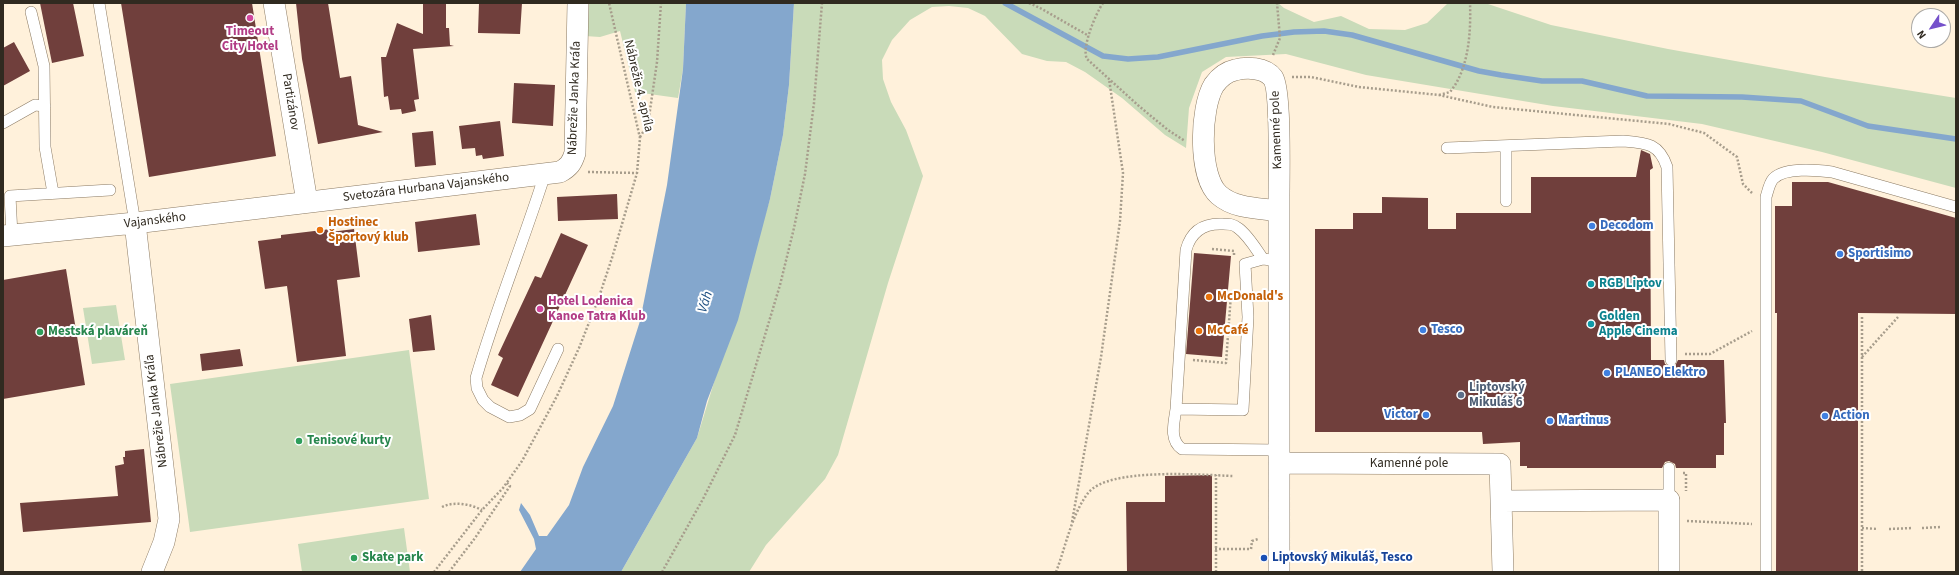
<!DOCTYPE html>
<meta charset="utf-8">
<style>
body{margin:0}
#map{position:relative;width:1959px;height:575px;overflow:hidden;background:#fff1db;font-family:"Source Sans 3",sans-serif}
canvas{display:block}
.frame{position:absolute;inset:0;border:4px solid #302a20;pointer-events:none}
.north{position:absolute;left:1911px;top:8px;width:40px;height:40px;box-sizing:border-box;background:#fff;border:1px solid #acaaa6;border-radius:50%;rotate:235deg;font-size:11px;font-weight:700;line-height:16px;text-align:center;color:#302a20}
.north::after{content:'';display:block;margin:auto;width:14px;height:18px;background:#7551cb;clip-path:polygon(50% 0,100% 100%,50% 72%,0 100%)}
</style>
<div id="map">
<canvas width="1959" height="575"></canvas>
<div class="frame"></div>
<div class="north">N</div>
</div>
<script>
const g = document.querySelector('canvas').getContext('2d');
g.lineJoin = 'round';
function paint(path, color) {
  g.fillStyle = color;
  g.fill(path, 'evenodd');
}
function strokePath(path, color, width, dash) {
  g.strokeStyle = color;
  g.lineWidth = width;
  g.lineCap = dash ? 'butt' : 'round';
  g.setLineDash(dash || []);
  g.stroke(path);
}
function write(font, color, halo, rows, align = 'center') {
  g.font = font + ' "Source Sans 3",sans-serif';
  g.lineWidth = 4;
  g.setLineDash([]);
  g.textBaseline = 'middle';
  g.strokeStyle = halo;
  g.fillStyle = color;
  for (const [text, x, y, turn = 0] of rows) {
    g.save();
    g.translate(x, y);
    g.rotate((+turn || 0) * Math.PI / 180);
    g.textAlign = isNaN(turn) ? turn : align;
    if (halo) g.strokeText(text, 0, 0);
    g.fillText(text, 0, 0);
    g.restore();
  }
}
const green = new Path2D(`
 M586,3H686L683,69L678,98L635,92L620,31L600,37L585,36Z
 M794,3H1278L1284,8L1314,22L1341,16L1369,29L1405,30L1427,23L1447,4L1485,3L1551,25L1668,49L1825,77L1956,98V188L1822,152L1702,124L1553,106L1366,75L1286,54L1226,57L1202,72L1189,108L1186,148L1165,135L1122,98L1085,72L1066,62L1047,61L1022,54L985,16L968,8L949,6L932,7L910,20L892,40L882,60L883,79L891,102L906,130L923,176L888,283L838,455L825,479L766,545L749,572H621L697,438L770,199L783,135L789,85Z
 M116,305L125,360L92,364L83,308Z
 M409,350L429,499L190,532L170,384Z
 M404,528L410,572H302L298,544Z`);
const water = new Path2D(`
 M686,3H794L789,85L783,135L770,199L738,320L707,401L697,438L621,572H520L536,549L534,539L519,510L521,503L530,515L539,536H547L569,505L583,467L613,406L640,321L667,185L683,69Z`);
const stream = new Path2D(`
 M1005,3L1103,56L1128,59L1158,57L1262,36L1294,32L1324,31L1352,35L1479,71L1501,75L1542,81H1582L1647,96L1742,97L1801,101L1868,126L1956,139`);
const building = new Path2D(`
 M40,3H73L84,56L52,63Z
 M121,3H252L276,156L149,177Z
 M296,3H328L340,78L351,76L358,125L383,132L318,144L302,59Z
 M423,3H446V28H449L450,45L454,46L413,49L419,99L414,100L416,111L402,114L401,109L390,110L388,96L384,97L381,57H386L397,23L423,34Z
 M479,3H522L520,34L478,33Z
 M14,42L30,71L3,86V48Z
 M514,83L555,85L553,126L512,123Z
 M500,121L504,156L483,159L482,155L476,156L475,148L462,149L459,126Z
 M433,131L436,165L415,167L412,133Z
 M1641,150L1650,154L1653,168L1650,170L1651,360H1664L1665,364L1671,367L1675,366L1678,360H1724L1726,423H1724V455H1716V468H1676L1675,464L1669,461L1665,462L1662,468H1527V466H1520V442L1483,444L1482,432H1315V229H1353V213H1382V197L1428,198V229H1456V213H1531V177H1636Z
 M1792,182H1828L1956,218V314L1858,313V572H1776L1777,313H1775V206H1792Z
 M617,194L618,219L558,221L557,197Z
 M476,214L480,245L418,252L415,222Z
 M331,229V232L354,229L360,277L337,280L346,356L297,362L287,286L265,289L258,241L281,238V235Z
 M561,233L588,245L518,397L491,385L503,358L498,355L535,276L541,278Z
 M1194,253L1231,256L1222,357L1186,354Z
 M66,269L85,385L3,399V280Z
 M431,315L435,350L413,352L409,319Z
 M240,349L243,366L202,371L200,354Z
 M144,449L151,522L23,532L20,503L118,496L115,466L124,464L123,457H125V451Z
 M1212,475V572H1127L1126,502H1165V476Z`);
const path = new Path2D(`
 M1029,3L1040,8L1089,36
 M1103,3C1096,13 1081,48 1087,59L1140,107L1168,130L1185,141
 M1273,55L1280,38L1277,3
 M1292,77H1311L1359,87L1439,95L1493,107L1669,124L1704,133L1737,157L1743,184L1752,193
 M1439,95L1450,92C1469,69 1471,32 1470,3
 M640,137L648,124L657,62L661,3
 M588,172L637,173
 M1212,249L1234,251V256
 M1862,317V572
 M1685,354H1710L1752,331
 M1862,357L1898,317
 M1193,360L1226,363L1231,294
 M1683,473H1686V491
 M442,507C454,501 470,504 482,510
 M1687,521L1752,524
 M1072,522L1101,357L1120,221L1123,173L1109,79
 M1862,528L1878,529
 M1922,528L1941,527
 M1889,529L1912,528
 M1215,549H1251L1252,541L1258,539
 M434,572L482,510L503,488L522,461L557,396L579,348L598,300L612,258L637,173L640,138L609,3
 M449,572L475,538L510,486L507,483
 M662,572L703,499L735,435L780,285L794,228L805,174L814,103L822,3
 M1056,572C1066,546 1071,516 1088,493C1109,467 1201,475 1233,476
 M1216,572V475`);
const service = new Path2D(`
 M99,3L135,223
 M31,12L44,66L45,147L53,193
 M3,123L35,105L45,106
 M1506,146V201
 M1447,148L1623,141C1646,143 1659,143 1667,167L1671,360
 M545,174C523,243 496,309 476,378L477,388L483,400L490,407L509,417L520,415L530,409L558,349
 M12,235L10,196L110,190
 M1176,409L1186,250C1191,231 1204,223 1223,224C1229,224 1233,224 1238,228C1248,235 1256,249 1263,259
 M1279,450L1182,449C1169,440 1174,423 1176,409L1243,410L1248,317L1245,264L1263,259L1280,261
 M1669,468V500
 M1766,572V197C1768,191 1769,184 1773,179C1784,167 1817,170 1832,172L1956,207`);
const minor = new Path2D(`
 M274,3L307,202
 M135,223L169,519L164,542L152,572
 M3,236L135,223L560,172C569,167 572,163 575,153L578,3
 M1279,463L1500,464L1503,572
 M1501,501L1669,500V572
 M1279,572C1280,447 1279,322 1279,196C1279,177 1281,90 1273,78C1265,67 1246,67 1235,70C1226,72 1219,78 1214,85C1200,108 1198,177 1219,195C1235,209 1259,208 1279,211`);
const markers = [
 [250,18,4,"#d1479c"],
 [1592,226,4,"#3f7fe0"],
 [320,230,4,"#e8710a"],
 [1840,254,4,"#3f7fe0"],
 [1591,284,4,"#0f9aa8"],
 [1209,297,4,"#e8710a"],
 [540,309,4,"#d1479c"],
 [1591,324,4,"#0f9aa8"],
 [1423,330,4,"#3f7fe0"],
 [1199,331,4,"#e8710a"],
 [40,332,4,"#2e9e5b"],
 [1607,373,4,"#3f7fe0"],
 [1461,395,4,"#5c6f8a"],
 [1426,415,4,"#3f7fe0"],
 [1825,416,4,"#3f7fe0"],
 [1550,421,4,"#3f7fe0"],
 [299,441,4,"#2e9e5b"],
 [354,558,4,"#2e9e5b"],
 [1264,558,4,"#1a4fb4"]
];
const hotelNames = [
 ["Timeout",250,32],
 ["City Hotel",250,47],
 ["Hotel Lodenica",548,302,"left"],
 ["Kanoe Tatra Klub",548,317,"left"]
];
const streetNames = [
 ["Nábrežie 4. apríla",638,86,77],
 ["Nábrežie Janka Kráľa",575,98,-88],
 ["Partizánov",290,102,81],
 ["Kamenné pole",1277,130,-92],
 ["Svetozára Hurbana Vajanského",426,188,-7],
 ["Vajanského",155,221,-7],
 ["Nábrežie Janka Kráľa",157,411,-97],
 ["Kamenné pole",1409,464]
];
const foodNames = [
 ["Hostinec",328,223],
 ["Športový klub",328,238],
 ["McDonald's",1217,297],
 ["McCafé",1207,331]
];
const shopNames = [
 ["Decodom",1600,226],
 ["Sportisimo",1848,254],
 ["Tesco",1431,330],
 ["PLANEO Elektro",1615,373],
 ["Victor",1418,415,"right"],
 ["Action",1833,416],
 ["Martinus",1558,421]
];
const cultureNames = [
 ["RGB Liptov",1599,284],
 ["Golden",1599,317],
 ["Apple Cinema",1599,332]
];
const leisureNames = [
 ["Mestská plaváreň",48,332],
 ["Tenisové kurty",307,441],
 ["Skate park",362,558]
];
const serviceNames = [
 ["Liptovský",1469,388],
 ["Mikuláš 6",1469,403]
];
const transitNames = [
 ["Liptovský Mikuláš, Tesco",1272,558]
];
const waterNames = [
 ["Váh",706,302,-73]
];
paint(green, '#c9dbb9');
paint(water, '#84a7cd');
strokePath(stream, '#84a7cd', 5.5);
paint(building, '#703f3c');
strokePath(service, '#8b7a63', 12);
strokePath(minor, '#8b7a63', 22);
strokePath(path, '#a79d8c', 2.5, [2, 2]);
strokePath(service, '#fff', 11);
strokePath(minor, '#fff', 21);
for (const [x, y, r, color] of markers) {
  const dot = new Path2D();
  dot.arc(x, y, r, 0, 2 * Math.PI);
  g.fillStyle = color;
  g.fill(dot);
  strokePath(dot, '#fff', 1.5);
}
write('bold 13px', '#b23c85', '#fff', hotelNames);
write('13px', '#302a20', '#fff', streetNames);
write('bold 13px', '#c56008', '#fff', foodNames, 'left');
write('bold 13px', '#366cbe', '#fff', shopNames, 'left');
write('bold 13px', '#0d838f', '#fff', cultureNames, 'left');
write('bold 13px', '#27864d', '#fff', leisureNames, 'left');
write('bold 13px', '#4e5e75', '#fff', serviceNames, 'left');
write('bold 13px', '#164399', '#fff', transitNames, 'left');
write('italic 14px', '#1d4e80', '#fff', waterNames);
</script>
